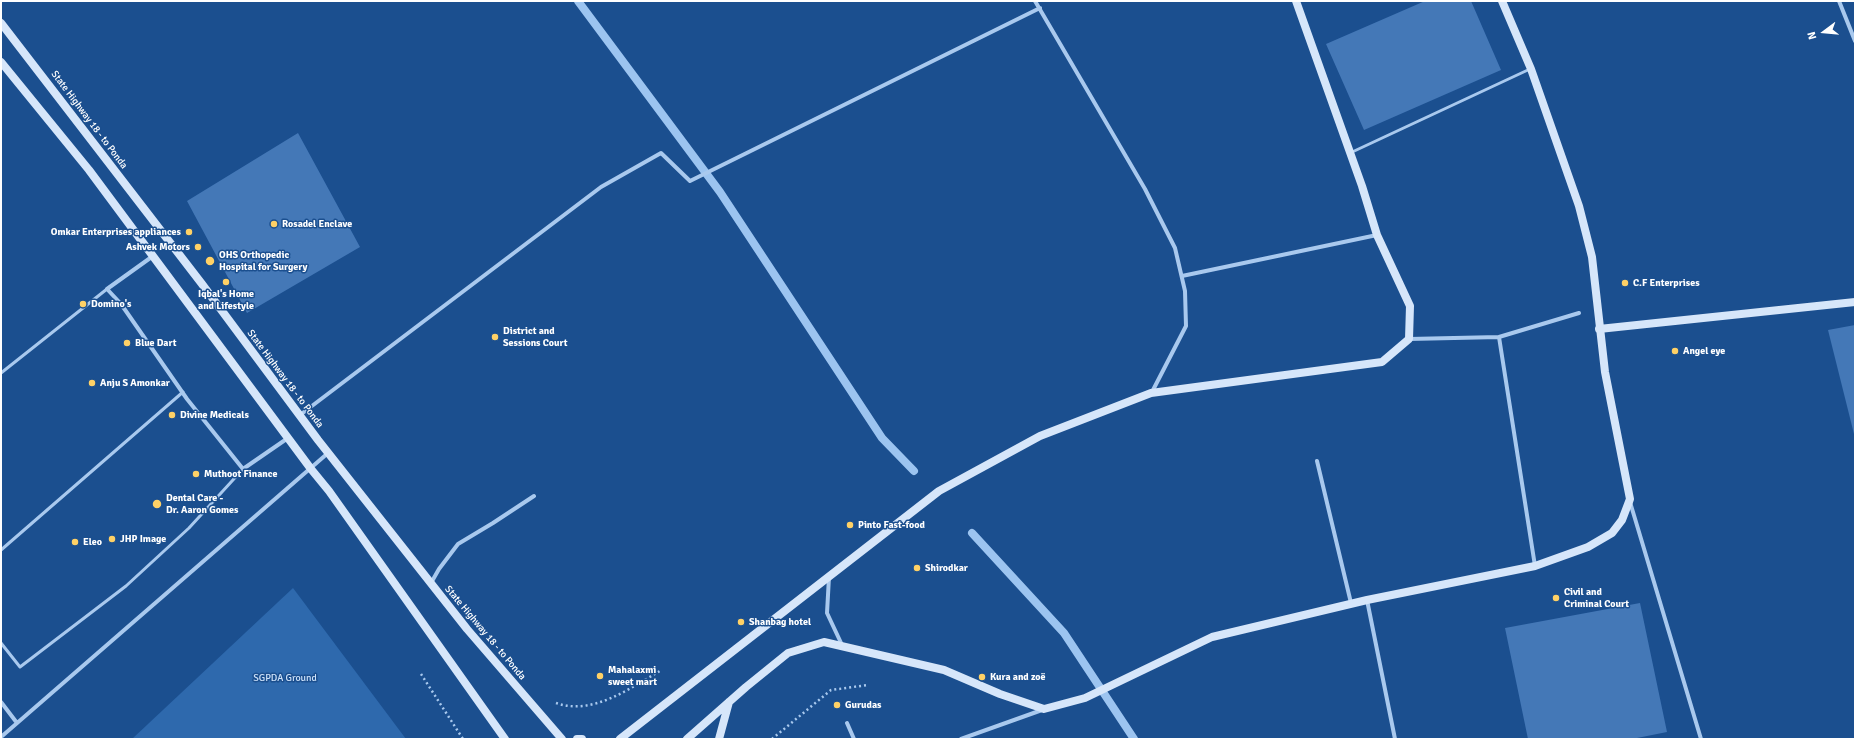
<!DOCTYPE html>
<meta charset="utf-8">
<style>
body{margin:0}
#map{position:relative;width:1856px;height:740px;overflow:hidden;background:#1b4f8f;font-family:Signika,sans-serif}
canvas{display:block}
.frame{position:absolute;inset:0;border:2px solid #fff;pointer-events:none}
.north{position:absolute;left:1804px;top:12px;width:40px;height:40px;-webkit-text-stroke:3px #1b4f8f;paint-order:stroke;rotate:254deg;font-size:11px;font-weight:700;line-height:16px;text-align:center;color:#fff}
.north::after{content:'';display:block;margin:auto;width:14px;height:18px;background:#fff;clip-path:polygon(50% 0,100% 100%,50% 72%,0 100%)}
</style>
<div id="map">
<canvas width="1856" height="740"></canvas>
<div class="frame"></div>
<div class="north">N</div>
</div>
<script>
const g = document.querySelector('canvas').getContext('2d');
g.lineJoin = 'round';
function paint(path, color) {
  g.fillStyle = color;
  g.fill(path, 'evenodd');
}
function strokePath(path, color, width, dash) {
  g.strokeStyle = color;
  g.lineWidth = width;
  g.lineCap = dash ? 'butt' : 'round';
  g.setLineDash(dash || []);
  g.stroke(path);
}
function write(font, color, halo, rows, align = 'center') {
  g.font = font + ' Signika,sans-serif';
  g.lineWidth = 3;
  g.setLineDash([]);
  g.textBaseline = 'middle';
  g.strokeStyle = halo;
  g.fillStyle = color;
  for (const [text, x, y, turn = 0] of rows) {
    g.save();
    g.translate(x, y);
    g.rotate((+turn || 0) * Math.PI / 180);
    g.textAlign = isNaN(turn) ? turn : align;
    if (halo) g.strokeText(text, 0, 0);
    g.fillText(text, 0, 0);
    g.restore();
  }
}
const green = new Path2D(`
 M293,588L406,739H132Z`);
const stream = new Path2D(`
 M578,1L720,192L882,438L914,471
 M972,533L1064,633L1134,739`);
const building = new Path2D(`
 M1425,1H1471L1501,70L1364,130L1326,44Z
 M298,133L360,247L247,313L187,201Z
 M1855,325V433L1854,434L1828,330Z
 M1640,603L1667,732L1632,739H1528L1505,628Z`);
const path = new Path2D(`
 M421,674L463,739
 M556,703C593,716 630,688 660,671
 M772,739L831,690L868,685`);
const service = new Path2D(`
 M1350,153L1530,69
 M1,373L107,289
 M1,550L183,392
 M1,643L20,667L126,586L189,528L243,469`);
const minor = new Path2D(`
 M1035,1L1145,189L1175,248L1185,291L1186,326L1152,392
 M1839,1L1855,41
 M153,256L107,289L121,304L187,399L243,469L288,438
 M1182,276L1377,235
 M1499,337L1579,313
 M1409,339L1499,337L1535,566
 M300,415L601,187L661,153L690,181L1040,8
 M1317,461L1351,603
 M1630,502L1701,739
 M829,577L827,613L842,645
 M431,583L439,569L458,544L493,523L534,496
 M1367,600L1395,739
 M1,702L17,723
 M847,723L854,739
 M1,737L328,453
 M961,739L1042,710`);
const secondary = new Path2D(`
 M1,23L202,284L318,440L467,629L562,739
 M1,62L89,170L311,469L329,491L505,739
 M1599,329L1855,302
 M577,739H582
 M620,739L939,491L1040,436L1151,393L1382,362L1409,339L1410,306L1377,235L1362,186L1296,1
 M687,739L746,687L788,653L824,642L944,670L1000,694L1044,709L1085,698L1212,637L1367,600L1535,566L1588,547L1612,533L1622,520L1630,499L1605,372L1592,257L1579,206L1531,69L1502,1
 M719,739L729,702`);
const markers = [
 [274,224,4,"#ffd166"],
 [189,232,4,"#ffd166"],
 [198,247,4,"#ffd166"],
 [210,261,5,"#ffd166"],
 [226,282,4,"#ffd166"],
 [1625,283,4,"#ffd166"],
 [83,304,4,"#ffd166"],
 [495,337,4,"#ffd166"],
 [127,343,4,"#ffd166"],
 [1675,351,4,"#ffd166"],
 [92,383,4,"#ffd166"],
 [172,415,4,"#ffd166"],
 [196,474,4,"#ffd166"],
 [157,504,5,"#ffd166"],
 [850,525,4,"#ffd166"],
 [112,539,4,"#ffd166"],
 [75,542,4,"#ffd166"],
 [917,568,4,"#ffd166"],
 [1556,598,4,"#ffd166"],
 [741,622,4,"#ffd166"],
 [600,676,4,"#ffd166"],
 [982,677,4,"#ffd166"],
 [837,705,4,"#ffd166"]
];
const streetNames = [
 ["State Highway 18 - to Ponda",89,120,53],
 ["State Highway 18 - to Ponda",285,379,53],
 ["State Highway 18 - to Ponda",485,633,50]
];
const poiNames = [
 ["Rosadel Enclave",282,224],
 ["Omkar Enterprises appliances",181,232,"right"],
 ["Ashvek Motors",190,247,"right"],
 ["OHS Orthopedic",219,255],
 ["Hospital for Surgery",219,267],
 ["C.F Enterprises",1633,283],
 ["Iqbal's Home",226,294,"center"],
 ["and Lifestyle",226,306,"center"],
 ["Domino's",91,304],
 ["District and",503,331],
 ["Sessions Court",503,343],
 ["Blue Dart",135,343],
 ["Angel eye",1683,351],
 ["Anju S Amonkar",100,383],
 ["Divine Medicals",180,415],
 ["Muthoot Finance",204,474],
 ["Dental Care -",166,498],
 ["Dr. Aaron Gomes",166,510],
 ["Pinto Fast-food",858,525],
 ["JHP Image",120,539],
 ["Eleo",83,542],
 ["Shirodkar",925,568],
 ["Civil and",1564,592],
 ["Criminal Court",1564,604],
 ["Shanbag hotel",749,622],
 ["Mahalaxmi",608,670],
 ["sweet mart",608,682],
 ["Kura and zoë",990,677],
 ["Gurudas",845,705]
];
const parkNames = [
 ["SGPDA Ground",285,678]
];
paint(green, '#2e69ad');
strokePath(stream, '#9cc4f0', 8);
paint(building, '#4478b7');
strokePath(path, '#a9c9ee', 2.5, [2, 3]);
strokePath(service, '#a9c9ee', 3);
strokePath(minor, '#a9c9ee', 4);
strokePath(secondary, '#d6e6fa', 8);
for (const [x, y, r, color] of markers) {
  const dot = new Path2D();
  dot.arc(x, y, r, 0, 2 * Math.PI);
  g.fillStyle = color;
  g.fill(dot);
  strokePath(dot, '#1b4f8f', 1.5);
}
write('10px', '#fff', '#1b4f8f', streetNames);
write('bold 10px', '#fff', '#1b4f8f', poiNames, 'left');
write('10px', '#cfe3fa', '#1b4f8f', parkNames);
</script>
